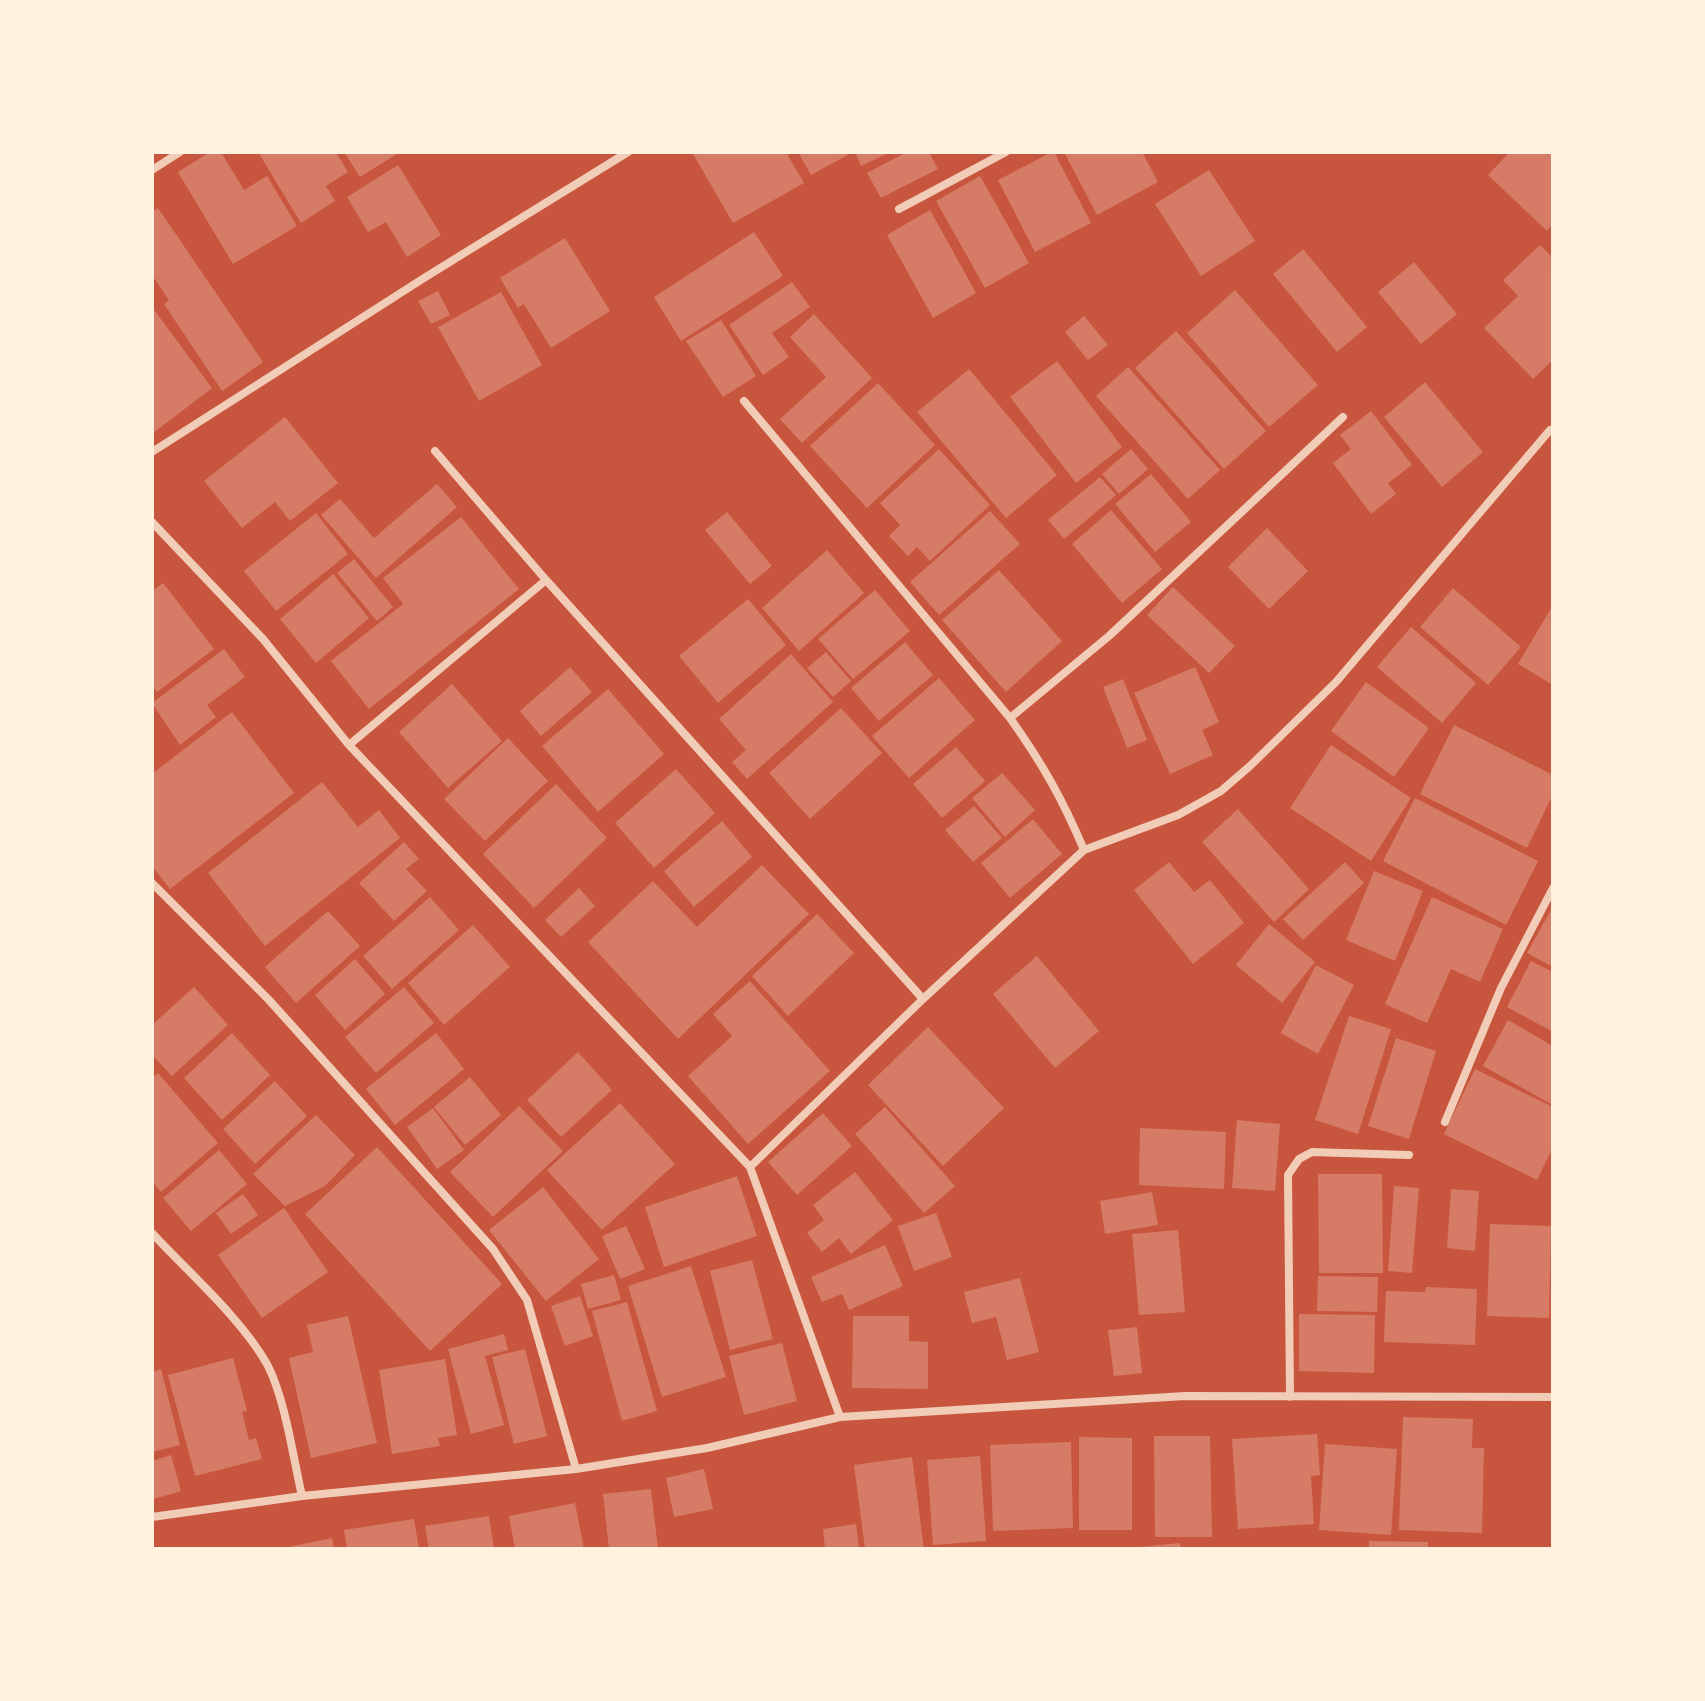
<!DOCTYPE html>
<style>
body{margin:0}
#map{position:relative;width:1705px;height:1701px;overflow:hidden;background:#c8553d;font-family:"Open Sans",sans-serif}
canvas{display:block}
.frame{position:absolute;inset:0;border:154px solid #fff3e0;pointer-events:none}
</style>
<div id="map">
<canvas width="1705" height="1701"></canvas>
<div class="frame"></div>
</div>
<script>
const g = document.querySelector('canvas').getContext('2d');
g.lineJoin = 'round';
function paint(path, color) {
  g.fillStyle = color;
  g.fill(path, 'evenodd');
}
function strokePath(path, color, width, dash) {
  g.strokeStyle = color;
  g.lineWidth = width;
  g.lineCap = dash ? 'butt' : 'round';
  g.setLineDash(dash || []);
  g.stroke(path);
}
const building = new Path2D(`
 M210,152H221L244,190L267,176L297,226L233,264L178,172Z
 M258,152H336L348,172L326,186L335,201L301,223Z
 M344,152H400L360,177Z
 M692,152H786L804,183L733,223Z
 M798,152H853L811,175Z
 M855,152H891L861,166Z
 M907,152H929L938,169L881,198L867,173Z
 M1052,152H1054L1091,223L1035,252L998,180Z
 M1064,152H1142L1158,182L1097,215Z
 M1510,152H1553V224L1547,231L1488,175Z
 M398,165L441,235L407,257L386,222L368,232L347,197Z
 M1209,170L1255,241L1201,276L1155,204Z
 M980,176L1029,263L985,288L936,201Z
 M158,208L263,362L222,391L164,304L169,300L152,275V212Z
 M930,210L976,293L933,318L887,235Z
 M754,232L783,276L681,341L654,297Z
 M565,238L610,311L551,348L524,304L518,308L500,278Z
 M1540,245L1553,258L1550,264L1553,267V360L1533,379L1484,328L1518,296L1503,280Z
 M1303,249L1367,327L1337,352L1273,274Z
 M1414,262L1457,314L1421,344L1378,292Z
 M792,282L810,307L772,333L789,357L763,375L729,325Z
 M1235,290L1318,385L1269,427L1187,333Z
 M438,291L450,315L431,324L418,301Z
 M501,292L542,365L479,401L438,327Z
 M152,307L212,388L152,434Z
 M814,314L872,378L802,443L780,419L826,377L790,337Z
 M1084,316L1108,345L1088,360L1065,332Z
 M721,320L756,376L723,397L686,341Z
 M1176,331L1266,431L1224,469L1135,368Z
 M1057,361L1122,447L1076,483L1010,397Z
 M1128,367L1220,470L1188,499L1096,396Z
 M969,369L1057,475L1006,518L917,412Z
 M1425,382L1483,452L1442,487L1384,417Z
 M878,383L935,445L867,508L810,446Z
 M1371,411L1412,465L1388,483L1396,494L1371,514L1333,463L1351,449L1340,435Z
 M285,417L338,483L290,521L275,502L242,528L204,481Z
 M939,449L990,505L930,561L917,547L908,556L889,536L900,525L880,503Z
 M1131,449L1148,469L1119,494L1102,474Z
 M1151,474L1191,522L1155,552L1115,504Z
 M1100,477L1116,495L1064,539L1048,520Z
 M437,484L457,507L376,578L321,515L340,499L374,538Z
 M1111,510L1162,569L1122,603L1072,544Z
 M990,511L1020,544L939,615L910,582Z
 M727,512L772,566L750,584L705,530Z
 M316,513L348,554L276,611L244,571Z
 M461,517L519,589L369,709L331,661L403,604L383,578Z
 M1267,528L1308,571L1269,609L1228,567Z
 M827,550L864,593L799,651L762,608Z
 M354,559L393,607L377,621L337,573Z
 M999,570L1062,641L1006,692L942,620Z
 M333,574L369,618L316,663L280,619Z
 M163,583L214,649L157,692L152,686V591Z
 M1173,587L1235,646L1209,673L1147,615Z
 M1453,588L1521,647L1488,685L1420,627Z
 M875,590L910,631L853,679L818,639Z
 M748,599L786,645L718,703L679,656Z
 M1553,605V685L1518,664Z
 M1411,627L1476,683L1442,723L1377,667Z
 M905,642L933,675L879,721L851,688Z
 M224,649L245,677L207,705L216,717L180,745L152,703Z
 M826,652L851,681L833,697L807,668Z
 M791,654L833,702L747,779L732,762L746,750L719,719Z
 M570,667L592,692L541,736L520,711Z
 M1195,667L1219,722L1202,730L1213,755L1170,774L1134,693Z
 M939,678L975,720L909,778L872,736Z
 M1123,679L1147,740L1127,748L1103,687Z
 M1366,682L1429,728L1394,777L1331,731Z
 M452,684L502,741L448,788L399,732Z
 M608,689L664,754L598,812L542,746Z
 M841,708L882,753L810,819L769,773Z
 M232,712L294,793L170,889L152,866V774Z
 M1454,725L1553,775V794L1527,848L1420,794Z
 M508,738L548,781L485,841L444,799Z
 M1331,745L1411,798L1371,861L1290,808Z
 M956,747L985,781L942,818L913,784Z
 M676,769L715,813L654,868L615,823Z
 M1002,773L1035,810L1005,837L972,798Z
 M322,782L358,827L379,810L400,838L265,946L208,873Z
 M556,784L607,838L534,908L483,854Z
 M1415,798L1538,861L1506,925L1383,861Z
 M974,806L1002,838L973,862L945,830Z
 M1238,809L1309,889L1274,922L1202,842Z
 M1033,819L1062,854L1010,898L981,863Z
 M722,821L752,857L694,907L664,871Z
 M404,842L419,859L406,869L427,891L394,921L359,883Z
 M1169,862L1194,892L1210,880L1244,923L1193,964L1134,890Z
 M1345,862L1364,883L1303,940L1283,919Z
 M762,865L809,914L678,1039L588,942L653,881L697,927Z
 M1374,871L1423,891L1395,961L1346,940Z
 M579,888L595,906L561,937L545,920Z
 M430,897L459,930L392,989L363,956Z
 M1432,897L1503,929L1480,982L1451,969L1427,1023L1385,1004Z
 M1553,906V967L1527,953Z
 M328,911L360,946L296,1003L265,967Z
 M817,914L854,953L788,1016L752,976Z
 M1269,924L1315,962L1282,1003L1236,965Z
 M473,925L510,967L444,1025L408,983Z
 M1037,956L1099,1031L1055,1068L993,994Z
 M355,959L385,994L345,1030L315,995Z
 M1531,961L1553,972V1032L1507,1007Z
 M1316,965L1354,985L1318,1054L1281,1033Z
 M750,981L830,1071L748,1144L688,1076L732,1036L713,1014Z
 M194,987L228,1025L172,1076L152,1055V1025Z
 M404,987L434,1023L376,1073L345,1037Z
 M1349,1016L1391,1029L1358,1134L1315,1120Z
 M1508,1020L1553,1046V1100L1551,1104L1483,1066Z
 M928,1027L1004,1108L943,1166L868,1085Z
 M232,1033L270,1075L222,1120L184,1078Z
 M436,1033L464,1069L395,1125L366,1089Z
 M1396,1038L1436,1051L1409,1139L1368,1126Z
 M578,1052L612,1090L561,1137L527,1100Z
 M1475,1069L1553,1107V1147L1537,1180L1444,1134Z
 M158,1073L218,1143L161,1192L152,1181V1078Z
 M470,1077L501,1115L465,1145L434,1107Z
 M275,1081L307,1116L255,1164L223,1129Z
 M620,1103L675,1164L602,1230L547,1170Z
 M519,1106L563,1151L493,1217L450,1172Z
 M885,1107L955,1186L924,1213L855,1134Z
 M433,1108L464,1150L437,1169L407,1127Z
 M823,1113L852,1146L797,1195L768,1162Z
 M316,1115L355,1155L325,1186L285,1206L253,1174Z
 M1237,1120L1280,1124L1275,1191L1232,1188Z
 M1140,1128L1226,1132L1224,1189L1139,1185Z
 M377,1147L502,1284L430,1351L305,1214Z
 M219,1150L247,1184L191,1231L163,1198Z
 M855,1172L893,1220L851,1254L839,1238L822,1252L807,1233L824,1220L813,1205Z
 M1318,1174H1382L1383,1273H1319Z
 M737,1176L757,1236L664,1267L645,1207Z
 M1394,1186L1419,1188L1412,1273L1388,1271Z
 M543,1187L599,1259L546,1301L489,1230Z
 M1451,1189L1479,1191L1475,1251L1447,1248Z
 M1152,1192L1158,1225L1105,1234L1100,1201Z
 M243,1194L258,1215L231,1234L216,1213Z
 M284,1208L328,1272L262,1318L218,1255Z
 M936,1213L952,1257L914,1271L898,1226Z
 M1490,1224L1551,1226L1549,1318L1487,1316Z
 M626,1226L645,1269L620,1279L602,1236Z
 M1178,1230L1185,1312L1139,1315L1132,1234Z
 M885,1245L903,1286L849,1310L842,1294L822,1302L811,1277Z
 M752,1260L773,1339L730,1350L710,1271Z
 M691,1266L726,1377L662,1397L628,1286Z
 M614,1275L621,1300L588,1309L581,1284Z
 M1318,1276L1378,1277L1377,1312L1317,1311Z
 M1020,1278L1039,1352L1007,1360L996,1317L972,1323L964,1292Z
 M1426,1287L1477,1289L1475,1345L1384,1342L1386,1291L1425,1292Z
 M580,1296L593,1336L565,1346L551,1306Z
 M627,1302L657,1411L622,1421L592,1311Z
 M1299,1314L1375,1315L1374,1373L1299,1371Z
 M348,1316L377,1443L311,1458L289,1358L313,1352L307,1325Z
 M853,1316H909V1341L928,1342V1389L852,1388Z
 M1137,1327L1142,1373L1114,1376L1108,1330Z
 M504,1334L508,1350L485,1356L504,1425L471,1434L448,1349Z
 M782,1343L797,1401L744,1415L729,1356Z
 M525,1349L547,1436L514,1444L492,1357Z
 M233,1358L247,1411L242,1412L249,1440L256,1438L262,1459L195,1476L168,1375Z
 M445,1359L457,1435L438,1438L440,1446L392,1454L379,1370Z
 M161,1369L180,1445L152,1452V1372Z
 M1403,1417L1473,1419L1472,1448H1484L1482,1533L1399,1530Z
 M1317,1434L1320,1475L1311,1476L1314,1524L1238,1529L1232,1439Z
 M1154,1436H1210L1212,1537H1155Z
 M1079,1437L1132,1438V1530H1079Z
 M1071,1442L1073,1528L993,1531L990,1445Z
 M1325,1444L1397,1449L1391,1535L1319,1530Z
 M171,1455L181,1491L154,1499L152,1461Z
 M980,1456L986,1541L933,1545L927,1460Z
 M912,1457L924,1549H865L854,1465Z
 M704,1469L713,1509L674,1517L666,1478Z
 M651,1489L658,1549H609L603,1494Z
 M575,1503L584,1549H515L509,1516Z
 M489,1516L494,1549H429L425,1526Z
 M414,1519L419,1549H347L344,1530Z
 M856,1524L859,1549H825L823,1529Z
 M332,1538L334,1549H284V1548Z
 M1369,1541L1428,1542V1549H1369Z
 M1180,1543L1181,1549H1139V1547Z`);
const minor = new Path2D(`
 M152,170L180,152
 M899,209L1006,152
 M744,401L1010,718C1042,763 1062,798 1084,850
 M435,451L546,580L923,999
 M152,452L424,278L628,152
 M152,522L263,639L349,745L750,1167L840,1417
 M1010,718L1109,636L1343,417
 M349,745L546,580
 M152,883L269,1000L493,1249L527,1300L576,1469
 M1445,1122L1501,988L1553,888
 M750,1167L923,999L1084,850L1178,815L1221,791L1250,766L1336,682L1550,430
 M152,1233C188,1272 241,1318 267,1364C285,1398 293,1457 302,1496
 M1290,1397L1288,1175L1299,1159L1312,1152L1409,1155
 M152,1517L302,1496L576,1469L707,1448L840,1417L1185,1396L1553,1397`);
paint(building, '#d67c66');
strokePath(minor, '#f1ccb7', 8);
</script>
